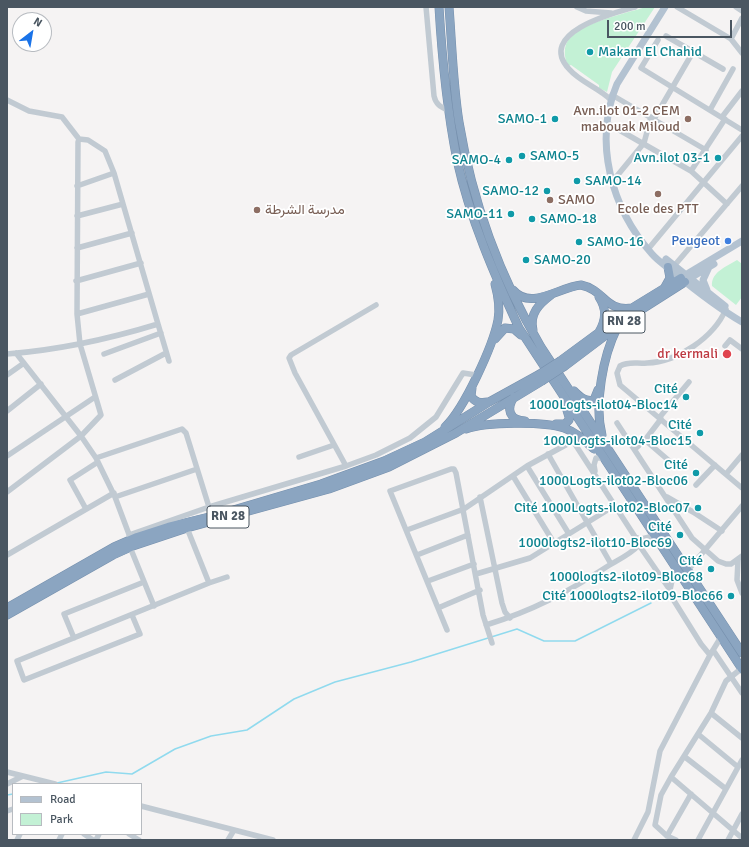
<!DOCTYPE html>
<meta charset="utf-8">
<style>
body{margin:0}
#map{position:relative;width:749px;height:847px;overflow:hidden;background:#f5f3f3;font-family:Signika,sans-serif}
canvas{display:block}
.frame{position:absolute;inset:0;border:8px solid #4a5661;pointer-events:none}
.legend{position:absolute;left:12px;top:783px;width:130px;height:52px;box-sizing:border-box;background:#fff;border:1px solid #b7bbc0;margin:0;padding:5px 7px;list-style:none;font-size:12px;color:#4a5661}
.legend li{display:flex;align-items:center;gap:8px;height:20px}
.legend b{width:20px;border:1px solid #b7bbc0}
.north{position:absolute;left:12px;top:12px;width:40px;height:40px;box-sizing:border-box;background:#fff;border:1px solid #b7bbc0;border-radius:50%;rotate:31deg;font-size:11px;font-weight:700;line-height:16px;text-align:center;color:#4a5661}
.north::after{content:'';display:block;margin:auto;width:14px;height:18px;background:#1a73e8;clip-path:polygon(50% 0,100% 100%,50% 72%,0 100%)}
.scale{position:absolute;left:607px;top:20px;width:125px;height:18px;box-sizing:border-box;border:2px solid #4a5661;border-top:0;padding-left:5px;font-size:12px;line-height:14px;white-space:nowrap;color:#4a5661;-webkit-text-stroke:3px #fff;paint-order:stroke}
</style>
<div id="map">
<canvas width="749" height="847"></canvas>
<div class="frame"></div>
<ul class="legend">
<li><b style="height:5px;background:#b3c2d1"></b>Road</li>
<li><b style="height:11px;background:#c3f1d5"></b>Park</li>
</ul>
<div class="north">N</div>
<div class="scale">200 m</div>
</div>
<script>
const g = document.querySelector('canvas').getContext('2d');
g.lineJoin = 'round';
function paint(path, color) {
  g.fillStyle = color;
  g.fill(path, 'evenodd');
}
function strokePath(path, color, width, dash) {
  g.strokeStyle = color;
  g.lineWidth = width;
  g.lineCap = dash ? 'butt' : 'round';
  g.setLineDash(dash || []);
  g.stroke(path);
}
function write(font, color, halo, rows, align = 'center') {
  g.font = font + ' Signika,Vazirmatn,sans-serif';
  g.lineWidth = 3.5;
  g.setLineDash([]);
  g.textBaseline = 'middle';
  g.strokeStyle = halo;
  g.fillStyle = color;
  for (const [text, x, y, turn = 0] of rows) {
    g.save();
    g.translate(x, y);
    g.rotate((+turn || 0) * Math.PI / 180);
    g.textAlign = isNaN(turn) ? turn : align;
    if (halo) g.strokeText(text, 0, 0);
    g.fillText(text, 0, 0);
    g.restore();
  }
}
const green = new Path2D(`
 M646,7H655L612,72L607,92L599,88V85L571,65L568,66C565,59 563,50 567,42C579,22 625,14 646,7Z
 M737,260L742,264V297L736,305L712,286C711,272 726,267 737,260Z`);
const stream = new Path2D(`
 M57,783L106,772L132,774L175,749L211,736L247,730L294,699L335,682L411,662L517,629L544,641H575L651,603
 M7,795L13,794`);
const minor = new Path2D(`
 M426,7L434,96C436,105 441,107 449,111
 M577,7L586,11L611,13
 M677,7L731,39L742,53
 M736,7L742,11
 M666,36L723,69
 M731,39L742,18
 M658,40L641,68L742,130
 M612,95L706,150
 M7,100L29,111L62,117L79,139
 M611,100C599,88 580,82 569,69C536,33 613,13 635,7
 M710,110L733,69
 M722,117L742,91
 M654,119L693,52
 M607,123L691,171L727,204
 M691,171L725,119
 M612,182L644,143L651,117
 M77,186L114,173
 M77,216L123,204
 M77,248L132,233
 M649,248L742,136
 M674,266L742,186
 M76,281L141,263
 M726,309C714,337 678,362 647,363C637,364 629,361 620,366L617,373L620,385L742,488
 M77,314L149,294
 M158,324L169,361
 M725,346L730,340L742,349
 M16,353L81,436L96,458L115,497L130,537
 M7,354C59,350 109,339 158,324L114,173L105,151L88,140L79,139L78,142L77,314L80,344L101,415L81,436L7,492
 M104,354L161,333
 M7,375L24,363
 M115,380L166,353
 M7,411L41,384
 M659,418L689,382
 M617,423L692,538L718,561L726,564H731L742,556
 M645,440L661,419
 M635,449L645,440L674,465
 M548,454L611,564
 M7,456L95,397
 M299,457L334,445
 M96,458L182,429L186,433L209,507
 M346,466L295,373L289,358L291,355L376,305
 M527,466L569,534
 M595,471L594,465L596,458H604
 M726,474L742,455
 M513,476L554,543
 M696,485L715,465
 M115,497L197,469
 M480,497L502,603L505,612L510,618
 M667,497L693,512L722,531
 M86,509L70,480L98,462
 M187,528L209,583
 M407,530L464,509L527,466L573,441L639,543V545C631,554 618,560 608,566C568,592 532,611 486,625
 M129,535L209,507L346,466L376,455L410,438L436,417L463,373L476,375
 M635,537L641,539L654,536
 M639,545L670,590
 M130,547L154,606
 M7,555L114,493
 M417,555L468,535
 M738,560L737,580L742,593
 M675,566L670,590L671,596L701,644L710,655
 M688,570L742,506
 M476,574L530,558L614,506
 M428,581L474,564
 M438,608L480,590
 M132,615L140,634L24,680L17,661L209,583L227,577
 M447,630L390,491L451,469H454L456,473L483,615L492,643
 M74,638L64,614L144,582
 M713,650L742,693
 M711,713L742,738
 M698,734L738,767
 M685,757L726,789
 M7,772L55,784
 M671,777L742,838
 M7,784L23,776
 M141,806L273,840
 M7,811L13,809
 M84,834L93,840
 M129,834L139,840
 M667,836L691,794
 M17,840L20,834
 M59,840L62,834
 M96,840L99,834
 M228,840L234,830
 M634,840L648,812L660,751L710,655L721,637
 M676,840L667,836L655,825L661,795L671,777L711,713L726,681L742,668
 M698,840L742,760
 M728,840L742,814`);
const major = new Path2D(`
 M665,7L617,84C593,142 611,208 652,254C658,261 666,266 673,272C695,290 718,308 742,322
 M666,259L725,306
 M682,277L742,241
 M687,280L714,264
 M707,290L703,280L709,267`);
const highway = new Path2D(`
 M439,7C442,58 447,110 457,160C470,219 494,274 519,328L742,669
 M449,7C452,45 453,84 459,122C472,201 501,279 541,347L742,653
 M665,287L670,278L668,267
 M513,290C531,311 559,287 581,285C605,290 605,312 632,308
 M533,330C529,314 539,304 551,295
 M599,332C606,320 607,309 599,297
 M495,339L505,328L514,329L521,335
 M560,361L632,308L681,278
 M565,366L630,317L685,282
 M472,388L471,396C475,403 481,403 488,402
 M574,391C580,397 585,402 594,400L598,390
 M514,397C506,409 509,420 525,421
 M556,424H565L569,420V417L566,407
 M445,427C464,409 493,346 498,320C500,309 498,295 495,284
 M466,429C486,422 543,421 564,428C576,432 585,441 594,449
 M602,435C594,404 603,356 617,328
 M7,608L114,547L137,537L168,527L213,516L321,484L384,461L425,442L489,402L538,375
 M7,615L113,555L133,546L187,528L329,489L389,467L456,433L542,381`);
const highwayBridge = new Path2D(`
 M538,375L560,361
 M542,381L565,366`);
const markers = [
 [590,52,4,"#0f9aa8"],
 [555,119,4,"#0f9aa8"],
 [688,119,4,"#8d6e63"],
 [522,156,4,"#0f9aa8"],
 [718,158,4,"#0f9aa8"],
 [509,160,4,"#0f9aa8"],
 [577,181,4,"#0f9aa8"],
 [547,191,4,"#0f9aa8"],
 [658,194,4,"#8d6e63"],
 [550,200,4,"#8d6e63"],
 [257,210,4,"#8d6e63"],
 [511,214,4,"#0f9aa8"],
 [532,219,4,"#0f9aa8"],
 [728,241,4,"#3f7fe0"],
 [579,242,4,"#0f9aa8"],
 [526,260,4,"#0f9aa8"],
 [727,354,5,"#e0444e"],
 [686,397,4,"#0f9aa8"],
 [700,433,4,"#0f9aa8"],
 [696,473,4,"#0f9aa8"],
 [698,508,4,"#0f9aa8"],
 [680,535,4,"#0f9aa8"],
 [711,569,4,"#0f9aa8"],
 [731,596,4,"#0f9aa8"]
];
const shields = [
 [624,322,42],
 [228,517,42]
];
const shieldNames = [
 ["RN 28",624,322],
 ["RN 28",228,517]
];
const cultureNames = [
 ["Makam El Chahid",598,52,"left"],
 ["SAMO-1",547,119],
 ["SAMO-5",530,156,"left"],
 ["Avn.ilot 03-1",710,158],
 ["SAMO-4",501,160],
 ["SAMO-14",585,181,"left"],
 ["SAMO-12",539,191],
 ["SAMO-11",503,214],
 ["SAMO-18",540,219,"left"],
 ["SAMO-16",587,242,"left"],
 ["SAMO-20",534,260,"left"],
 ["Cité",678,389],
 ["1000Logts-ilot04-Bloc14",678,405],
 ["Cité",692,425],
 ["1000Logts-ilot04-Bloc15",692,441],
 ["Cité",688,465],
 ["1000Logts-ilot02-Bloc06",688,481],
 ["Cité 1000Logts-ilot02-Bloc07",690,508],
 ["Cité",672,527],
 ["1000logts2-ilot10-Bloc69",672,543],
 ["Cité",703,561],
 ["1000logts2-ilot09-Bloc68",703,577],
 ["Cité 1000logts2-ilot09-Bloc66",723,596]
];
const educationNames = [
 ["Avn.ilot 01-2 CEM",680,111,"right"],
 ["mabouak Miloud",680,127,"right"],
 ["SAMO",558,200],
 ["Ecole des PTT",658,209,"center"],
 ["مدرسة الشرطة",265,210]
];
const shopNames = [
 ["Peugeot",720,241]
];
const healthNames = [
 ["dr kermali",718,354]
];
paint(green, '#c3f1d5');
strokePath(stream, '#90daee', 1.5);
strokePath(highway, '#7690ad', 9);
strokePath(minor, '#c1cad2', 5.5);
strokePath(major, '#b3c2d1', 7);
strokePath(highway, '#8ba5c1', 8);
strokePath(highwayBridge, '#7690ad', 9, []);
strokePath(highwayBridge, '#8ba5c1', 8);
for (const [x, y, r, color] of markers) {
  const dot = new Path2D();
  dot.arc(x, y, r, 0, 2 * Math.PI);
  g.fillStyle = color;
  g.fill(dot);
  strokePath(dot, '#fff', 1.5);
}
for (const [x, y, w] of shields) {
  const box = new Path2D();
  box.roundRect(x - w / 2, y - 11, w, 22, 3);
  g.fillStyle = '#fff';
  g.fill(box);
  strokePath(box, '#4a5661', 1);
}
write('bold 13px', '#4a5661', null, shieldNames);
write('14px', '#0d838f', '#fff', cultureNames, 'right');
write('14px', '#785e54', '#fff', educationNames, 'left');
write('14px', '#366cbe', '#fff', shopNames, 'right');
write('14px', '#be3a42', '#fff', healthNames, 'right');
</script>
